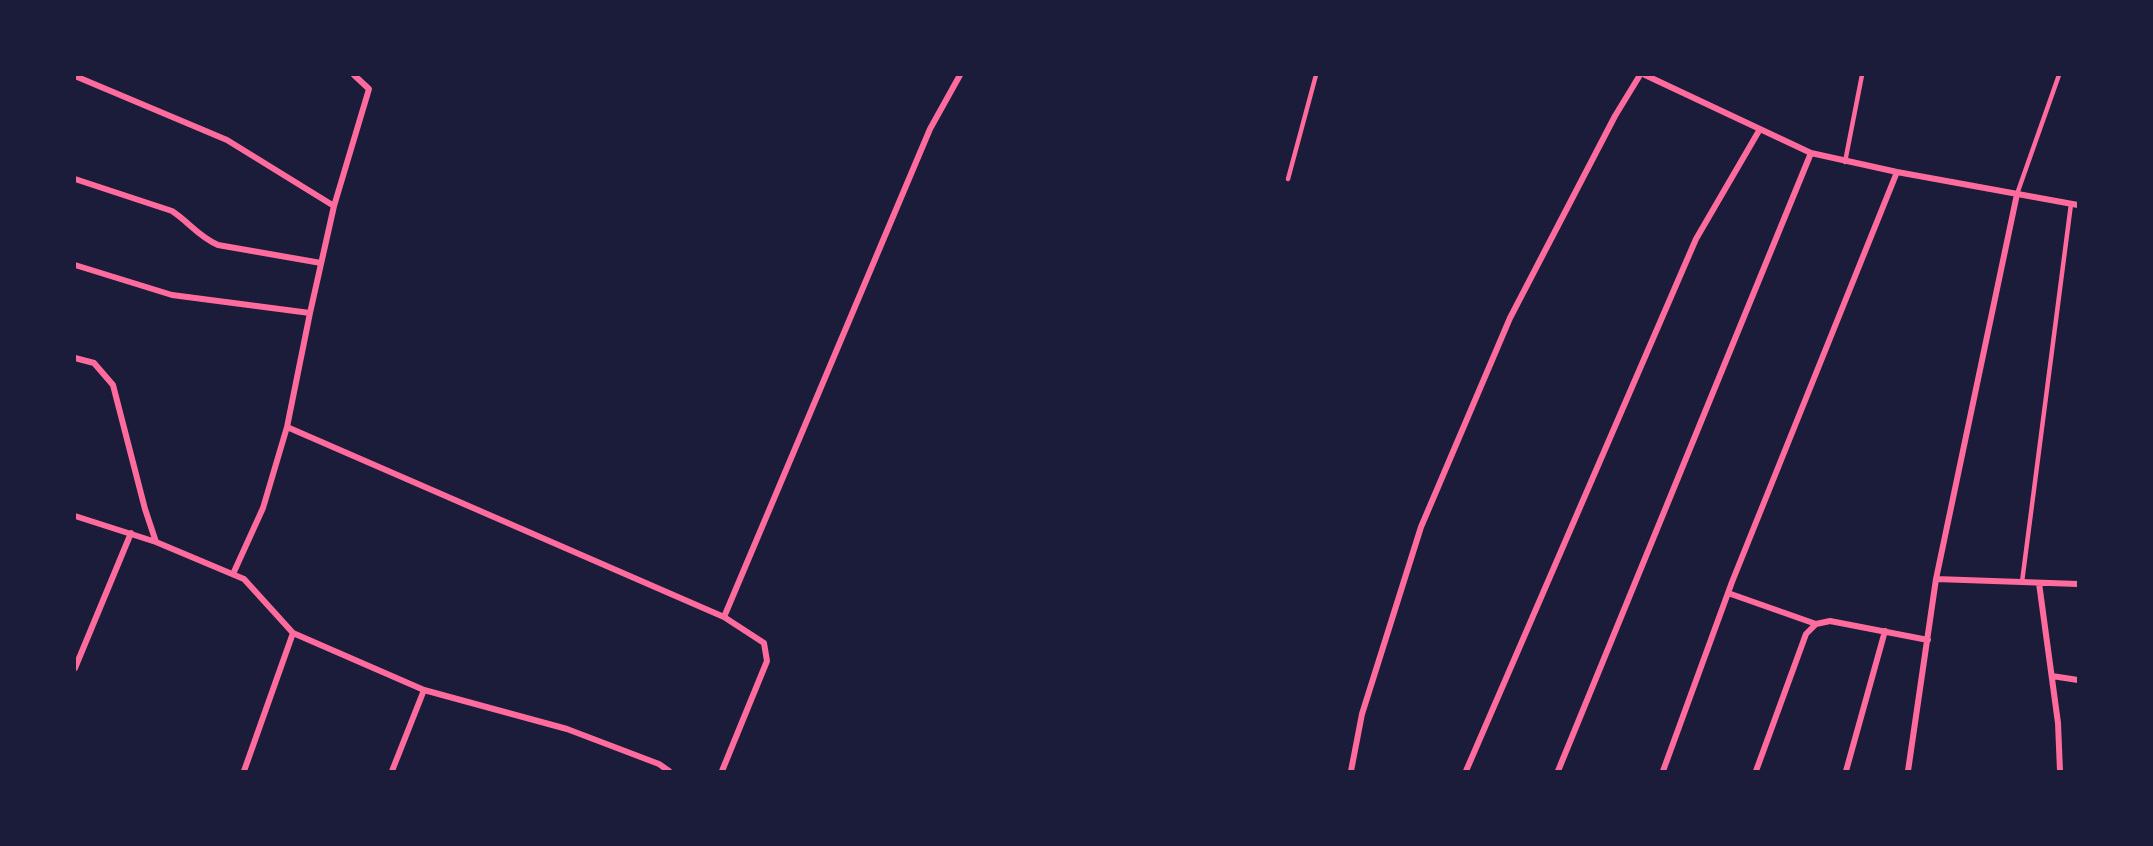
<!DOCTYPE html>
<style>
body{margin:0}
#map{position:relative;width:2153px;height:846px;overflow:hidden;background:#1b1b3a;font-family:"Roboto Condensed",sans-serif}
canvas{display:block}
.frame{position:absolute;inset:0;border:76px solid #1b1b3a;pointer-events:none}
</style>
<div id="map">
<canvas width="2153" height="846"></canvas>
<div class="frame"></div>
</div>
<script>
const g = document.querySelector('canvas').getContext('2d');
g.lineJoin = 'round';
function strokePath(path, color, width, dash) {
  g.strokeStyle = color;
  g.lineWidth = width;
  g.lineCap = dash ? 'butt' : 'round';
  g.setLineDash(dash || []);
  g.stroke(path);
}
const service = new Path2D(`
 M1845,162L1862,75
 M1288,179L1316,75
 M2017,194L2059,75
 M2022,582L2071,204`);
const minor = new Path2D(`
 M1645,75L1811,153L1897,172L2078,205
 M75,76L227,140L334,206
 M75,179L172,211C190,223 198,236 218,245L321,263
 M75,265L172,295L310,313
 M75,358L94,363L113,385L145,509L156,542L244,579L293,633L424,690L567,729L659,764L669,771
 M287,427L724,617L764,643L767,661L722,771
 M75,516L156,542
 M233,574L263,508L287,427L310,313L334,206L369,89L354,75
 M1936,579L2078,584
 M2039,583L2058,723L2060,771
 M1728,593L1816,624
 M724,617L930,129L960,75
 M75,668L131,533
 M2052,676L2078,680
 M244,771L293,633
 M392,771L424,690
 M1351,771L1362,714L1421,527L1510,318L1615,116L1640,75
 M1466,771L1696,239L1760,129
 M1558,771L1811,153
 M1663,771L1732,582L1897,172
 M1756,771L1806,634L1816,624L1830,621L1928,640
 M1846,771L1885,631
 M1908,771L1936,579L2017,194`);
strokePath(service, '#ff6b9d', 4.5);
strokePath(minor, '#ff6b9d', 6);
</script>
